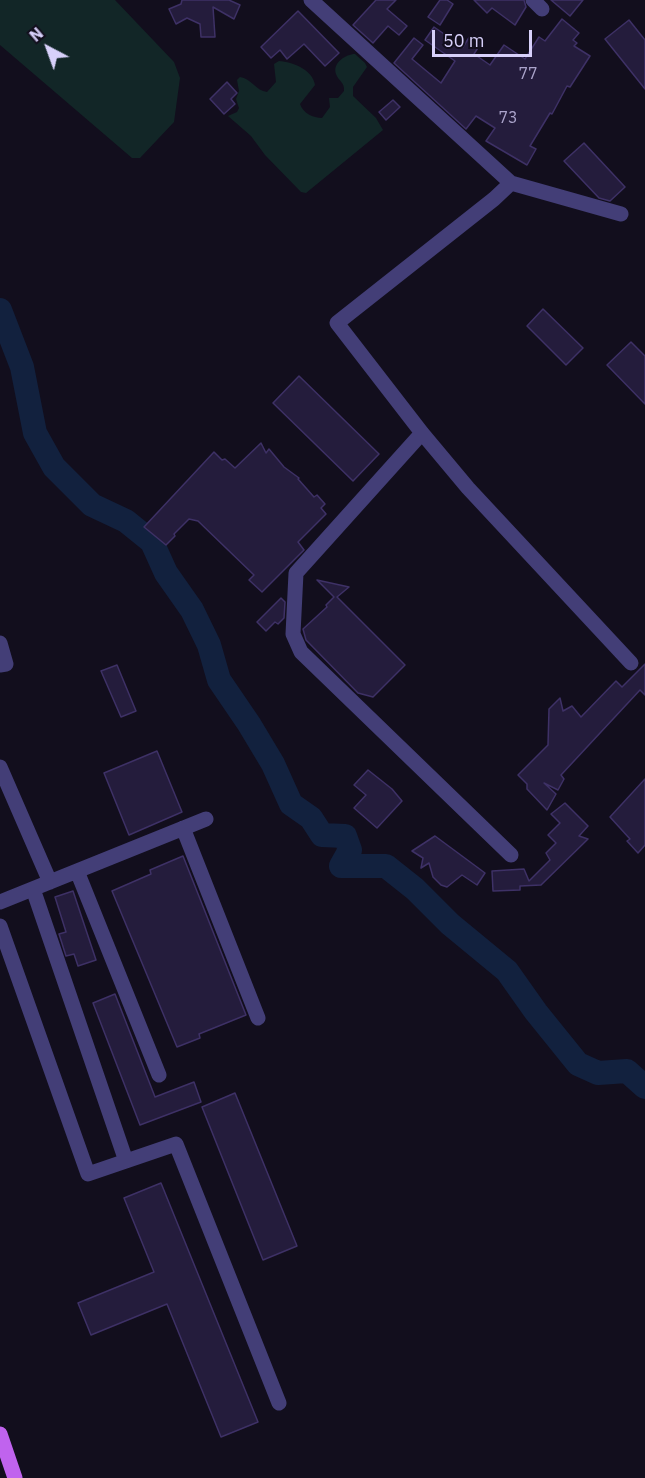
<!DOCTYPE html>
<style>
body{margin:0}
#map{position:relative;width:645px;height:1478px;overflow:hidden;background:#120e1d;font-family:"IBM Plex Sans",sans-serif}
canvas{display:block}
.north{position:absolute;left:18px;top:18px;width:60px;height:60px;-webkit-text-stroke:4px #120e1d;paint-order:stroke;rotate:319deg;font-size:16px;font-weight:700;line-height:24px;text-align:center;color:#d7d0fa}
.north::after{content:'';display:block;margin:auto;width:21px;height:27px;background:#d7d0fa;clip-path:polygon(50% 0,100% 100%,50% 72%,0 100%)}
.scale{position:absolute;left:432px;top:30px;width:100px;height:27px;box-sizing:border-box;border:3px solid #d7d0fa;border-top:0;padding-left:8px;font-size:18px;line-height:21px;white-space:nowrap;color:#d7d0fa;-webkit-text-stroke:4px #120e1d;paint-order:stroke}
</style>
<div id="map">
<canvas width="645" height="1478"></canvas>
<div class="north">N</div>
<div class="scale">50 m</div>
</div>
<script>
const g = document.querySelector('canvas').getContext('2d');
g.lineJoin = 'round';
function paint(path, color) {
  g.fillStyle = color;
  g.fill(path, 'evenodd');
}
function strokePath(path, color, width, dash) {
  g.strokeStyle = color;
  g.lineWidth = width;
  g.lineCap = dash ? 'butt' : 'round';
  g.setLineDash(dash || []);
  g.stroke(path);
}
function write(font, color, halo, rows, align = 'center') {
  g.font = font + ' "IBM Plex Sans",sans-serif';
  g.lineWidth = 4.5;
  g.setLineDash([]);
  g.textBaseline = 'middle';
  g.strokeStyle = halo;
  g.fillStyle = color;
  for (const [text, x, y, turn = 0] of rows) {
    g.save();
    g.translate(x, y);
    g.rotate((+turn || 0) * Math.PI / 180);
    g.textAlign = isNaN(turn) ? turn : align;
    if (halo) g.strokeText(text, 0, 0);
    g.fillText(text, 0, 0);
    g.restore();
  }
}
const green = new Path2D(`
 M0,0H115L174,62L180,78L174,122L140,158H132L0,45Z
 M355,54L365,63L367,67L353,87V96L376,118L383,130L306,193L301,192L265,155L251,136L228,116L237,112L239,108L236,99L239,91L237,80L240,77C251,78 256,91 267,92L276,82L274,64L279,61C293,62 313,70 315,85L300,104C303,113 313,118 322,118L330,107L329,98H338L344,91C345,82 338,81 336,74C332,63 346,54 355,54Z`);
const river = new Path2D(`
 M0,310L22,367L35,433L54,467L92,505L126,521L152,542L166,573L192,610L209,645L219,680L249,724L273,764L291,804L311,818L322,835L345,836L350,850L341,866H386L415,889L450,924L507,971L536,1012L578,1064L598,1073L627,1071L645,1087`);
const building = new Path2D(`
 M182,0H229L240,5L234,19L213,7L215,37H201L200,24L187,18L176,24L169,9L181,4Z
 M376,0H396L387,9L407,26L399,35L388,26L373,43L353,25Z
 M440,0H447L453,4L440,25L428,17Z
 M474,0H524L526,7L515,25L492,8L487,13Z
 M551,0H583L570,16Z
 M298,11L339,53L325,66L304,44L287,59L280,50L271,58L261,47Z
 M562,19L579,33L573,40L577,43L574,46L590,56L570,87L567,86L552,114L550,113L530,146L536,149L527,165L486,141L495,128L476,116L466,129L394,63L414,38L423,45L412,59L441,83L455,61L425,40L434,27L463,47L470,36L481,43L474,54L490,65L504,45L525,59L539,37L545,41Z
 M629,20L645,40V89L605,39Z
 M227,82L237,93L231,99L235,104L224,114L210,99Z
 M393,100L400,107L386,120L379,112Z
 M584,143L625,187L610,201L599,198L564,161Z
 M543,309L583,348L566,365L527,326Z
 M631,342L645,356V404L607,365Z
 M299,376L379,454L353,481L273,403Z
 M261,443L266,453L269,449L284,467L299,478L298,479L314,497L317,495L325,504L321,508L326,514L298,542L304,550L262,592L249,580L254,575L198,521L189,519L174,534L175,536L166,545L144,527L214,452L222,460L225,459L235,468Z
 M317,580L349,587L337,597L405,665L373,697L358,693L306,640L303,629L327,607L326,605L334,597Z
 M281,598L285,602L284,618L278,624L275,622L266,631L257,622Z
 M645,664V695L640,690L561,775L564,779L558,790L544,783L556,794L547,810L527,789V784L518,775L548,745L549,709L560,698L563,711L572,706L581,717L616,681L622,687Z
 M117,665L136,711L121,717L101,671Z
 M157,751L182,812L129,835L104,773Z
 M368,770L392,789L402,801L377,828L354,808L366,795L354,785Z
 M645,779V845L638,853L627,841L630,839L610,817Z
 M565,803L588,826L579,836L588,839L541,885L520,886V890L493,891L492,871L524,869L529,881L550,860L546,853L556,843L548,835L560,823L551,814Z
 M435,836L485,873L477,885L462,875L447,887L441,885L433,877L429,863L421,868L423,858L412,851Z
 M183,856L246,1015L199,1034L200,1038L177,1047L112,891L151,874L150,870Z
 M73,891L96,960L78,966L74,954L66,956L59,934L66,932L55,897Z
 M115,994L155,1097L194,1082L201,1102L140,1125L93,1003Z
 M235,1093L297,1246L263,1260L202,1107Z
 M161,1183L258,1422L221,1437L167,1304L91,1335L78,1303L154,1272L124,1198Z`);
const minor = new Path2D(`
 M311,0L511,183L621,214
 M533,0L542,9
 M511,183L494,199L337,323L422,433L468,488L631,663
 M422,433L296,573L293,634L301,652L511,855
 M0,643L6,664L0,665
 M0,767L50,882
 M183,828L258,1018
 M77,871L159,1075
 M33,889L126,1161
 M0,902L206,819
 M0,926L88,1174L176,1144L279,1403`);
const major = new Path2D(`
 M0,1434L15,1478`);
const numberNames = [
 ["77",528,74],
 ["73",508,118]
];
paint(green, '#122627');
strokePath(river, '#12213e', 24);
paint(building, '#241c3c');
strokePath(building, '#3e3166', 1.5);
strokePath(minor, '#433e77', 15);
strokePath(major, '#c063ee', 15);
write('16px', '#aaa3ca', null, numberNames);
</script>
